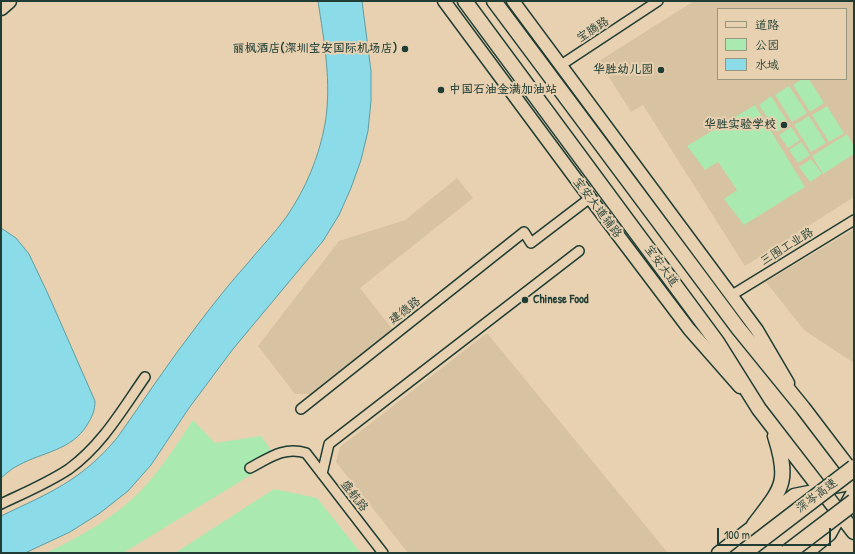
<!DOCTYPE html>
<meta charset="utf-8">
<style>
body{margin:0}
#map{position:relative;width:855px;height:554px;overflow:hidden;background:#e8d1b1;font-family:"Patrick Hand","LXGW WenKai TC",sans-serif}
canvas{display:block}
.frame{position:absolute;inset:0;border:2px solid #1f3d34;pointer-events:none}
.legend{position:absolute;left:717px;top:8px;width:130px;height:72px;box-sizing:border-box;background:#e8d1b1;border:1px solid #98967f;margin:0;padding:5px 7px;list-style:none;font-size:12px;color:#1f3d34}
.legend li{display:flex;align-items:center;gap:8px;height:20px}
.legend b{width:20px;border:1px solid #98967f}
.scale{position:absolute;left:717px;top:528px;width:114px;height:18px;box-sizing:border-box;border:2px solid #1f3d34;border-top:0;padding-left:5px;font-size:12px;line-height:14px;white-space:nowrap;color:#1f3d34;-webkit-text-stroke:3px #e8d1b1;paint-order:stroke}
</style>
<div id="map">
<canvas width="855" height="554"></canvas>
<div class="frame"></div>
<ul class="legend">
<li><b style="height:5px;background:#e8d1b1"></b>道路</li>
<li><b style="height:11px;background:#aae9b0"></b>公园</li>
<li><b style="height:11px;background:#8bdbe8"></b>水域</li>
</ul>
<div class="scale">100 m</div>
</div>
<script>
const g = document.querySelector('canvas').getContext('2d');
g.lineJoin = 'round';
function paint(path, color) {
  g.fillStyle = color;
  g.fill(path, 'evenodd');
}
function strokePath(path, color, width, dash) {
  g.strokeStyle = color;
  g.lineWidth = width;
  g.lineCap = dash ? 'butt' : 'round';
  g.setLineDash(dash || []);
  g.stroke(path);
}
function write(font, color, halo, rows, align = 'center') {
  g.font = font + ' "Patrick Hand","LXGW WenKai TC",sans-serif';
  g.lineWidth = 4;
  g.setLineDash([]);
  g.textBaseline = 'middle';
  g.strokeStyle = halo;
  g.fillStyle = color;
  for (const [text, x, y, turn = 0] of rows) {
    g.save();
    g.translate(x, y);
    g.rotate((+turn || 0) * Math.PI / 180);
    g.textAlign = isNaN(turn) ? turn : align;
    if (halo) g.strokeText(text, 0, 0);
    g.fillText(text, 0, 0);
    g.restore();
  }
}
const built = new Path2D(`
 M694,1H854V197L745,266L643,105L631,112L599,61ZM718,9H846V79H718Z
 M457,178L473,198L360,288L393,330L312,394H295L258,346L339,241L405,220Z
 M854,229V363L804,330L766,282Z
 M487,333L668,553H408L336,462L340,447Z`);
const green = new Path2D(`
 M802,79H809L824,103L810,112L793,85Z
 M789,86L807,113L792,122L775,95Z
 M771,96L789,124L777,132L759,105Z
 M755,105L805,187L744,225L724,199L737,190L718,162L705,170L687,146Z
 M827,106L844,133L829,142L812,115Z
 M809,116L826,143L811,152L794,125Z
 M791,127L800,140L788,148L779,135Z
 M847,134L854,146V154L823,174L812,156Z
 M801,142L810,155L798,163L789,150Z
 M811,159L822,174L810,182L799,167Z
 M193,420L215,443L261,436L277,459L123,553H46C83,535 118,516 146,485C164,465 178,442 193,420Z
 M274,489L317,498L361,553H175Z`);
const water = new Path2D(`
 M318,1H362L371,71V101L368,131L361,160L351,188L339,215L323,241L233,349L189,408L151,465L128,491L100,513L70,532L25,553H1V516C49,493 81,481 117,438C144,400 170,360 199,323C214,303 230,283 247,264C260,248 275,233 287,216C306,188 319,157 325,124C332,83 324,41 318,1Z
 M1,228L16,238L29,254L48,294L95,401C95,411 92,417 87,425C72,450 43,452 19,465C12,468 7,473 1,478Z`);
const minor = new Path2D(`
 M561,65L658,1
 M732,295L854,220
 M301,409L524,232L531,243L590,198
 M250,468C269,458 284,446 306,453L383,553
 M322,474L329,444L579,251
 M1,504C24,493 48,483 69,469C102,445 122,410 145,377`);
const secondary = new Path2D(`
 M444,1L590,198L689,329L740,387
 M513,1L757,330L788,383
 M718,553L794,495L854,483
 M807,553L830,534L854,490`);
const primary = new Path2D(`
 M465,1L717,342L759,409L854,532
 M494,1L738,328L803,408L854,475
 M1,8L9,1
 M754,525C782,488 790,483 775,436`);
const motorwayBridge = new Path2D(`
 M743,553L854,468
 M787,553L854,502`);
const markers = [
 [405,49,4,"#1f3d34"],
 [661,70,4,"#1f3d34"],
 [441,90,4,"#1f3d34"],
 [784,125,4,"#1f3d34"],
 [525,300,4,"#1f3d34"]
];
const streetNames = [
 ["宝腾路",593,30,-33],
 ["宝安大道辅路",597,208,53],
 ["三围工业路",787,247,-32],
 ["宝安大道",661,266,54],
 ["建德路",405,311,-38],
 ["盛航路",354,496,52],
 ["深岑高速",817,496,-37]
];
const poiNames = [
 ["丽枫酒店(深圳宝安国际机场店)",397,49],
 ["华胜幼儿园",653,70],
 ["中国石油金满加油站",449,90,"left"],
 ["华胜实验学校",776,125],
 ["Chinese Food",533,300,"left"]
];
paint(built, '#d7c2a2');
paint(green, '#aae9b0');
paint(water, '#8bdbe8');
strokePath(water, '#609ca0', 1);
strokePath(minor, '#1f3d34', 12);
strokePath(secondary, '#1f3d34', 15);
strokePath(primary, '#1f3d34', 17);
strokePath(minor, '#e8d1b1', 9);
strokePath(secondary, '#e8d1b1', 12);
strokePath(primary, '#e8d1b1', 14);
strokePath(motorwayBridge, '#1f3d34', 19, []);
strokePath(motorwayBridge, '#e8d1b1', 16);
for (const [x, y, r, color] of markers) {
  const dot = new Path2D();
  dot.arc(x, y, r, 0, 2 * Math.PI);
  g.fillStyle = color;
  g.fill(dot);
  strokePath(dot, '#e8d1b1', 1.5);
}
write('12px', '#1f3d34', '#e8d1b1', streetNames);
write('bold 12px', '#1f3d34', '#e8d1b1', poiNames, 'right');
</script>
